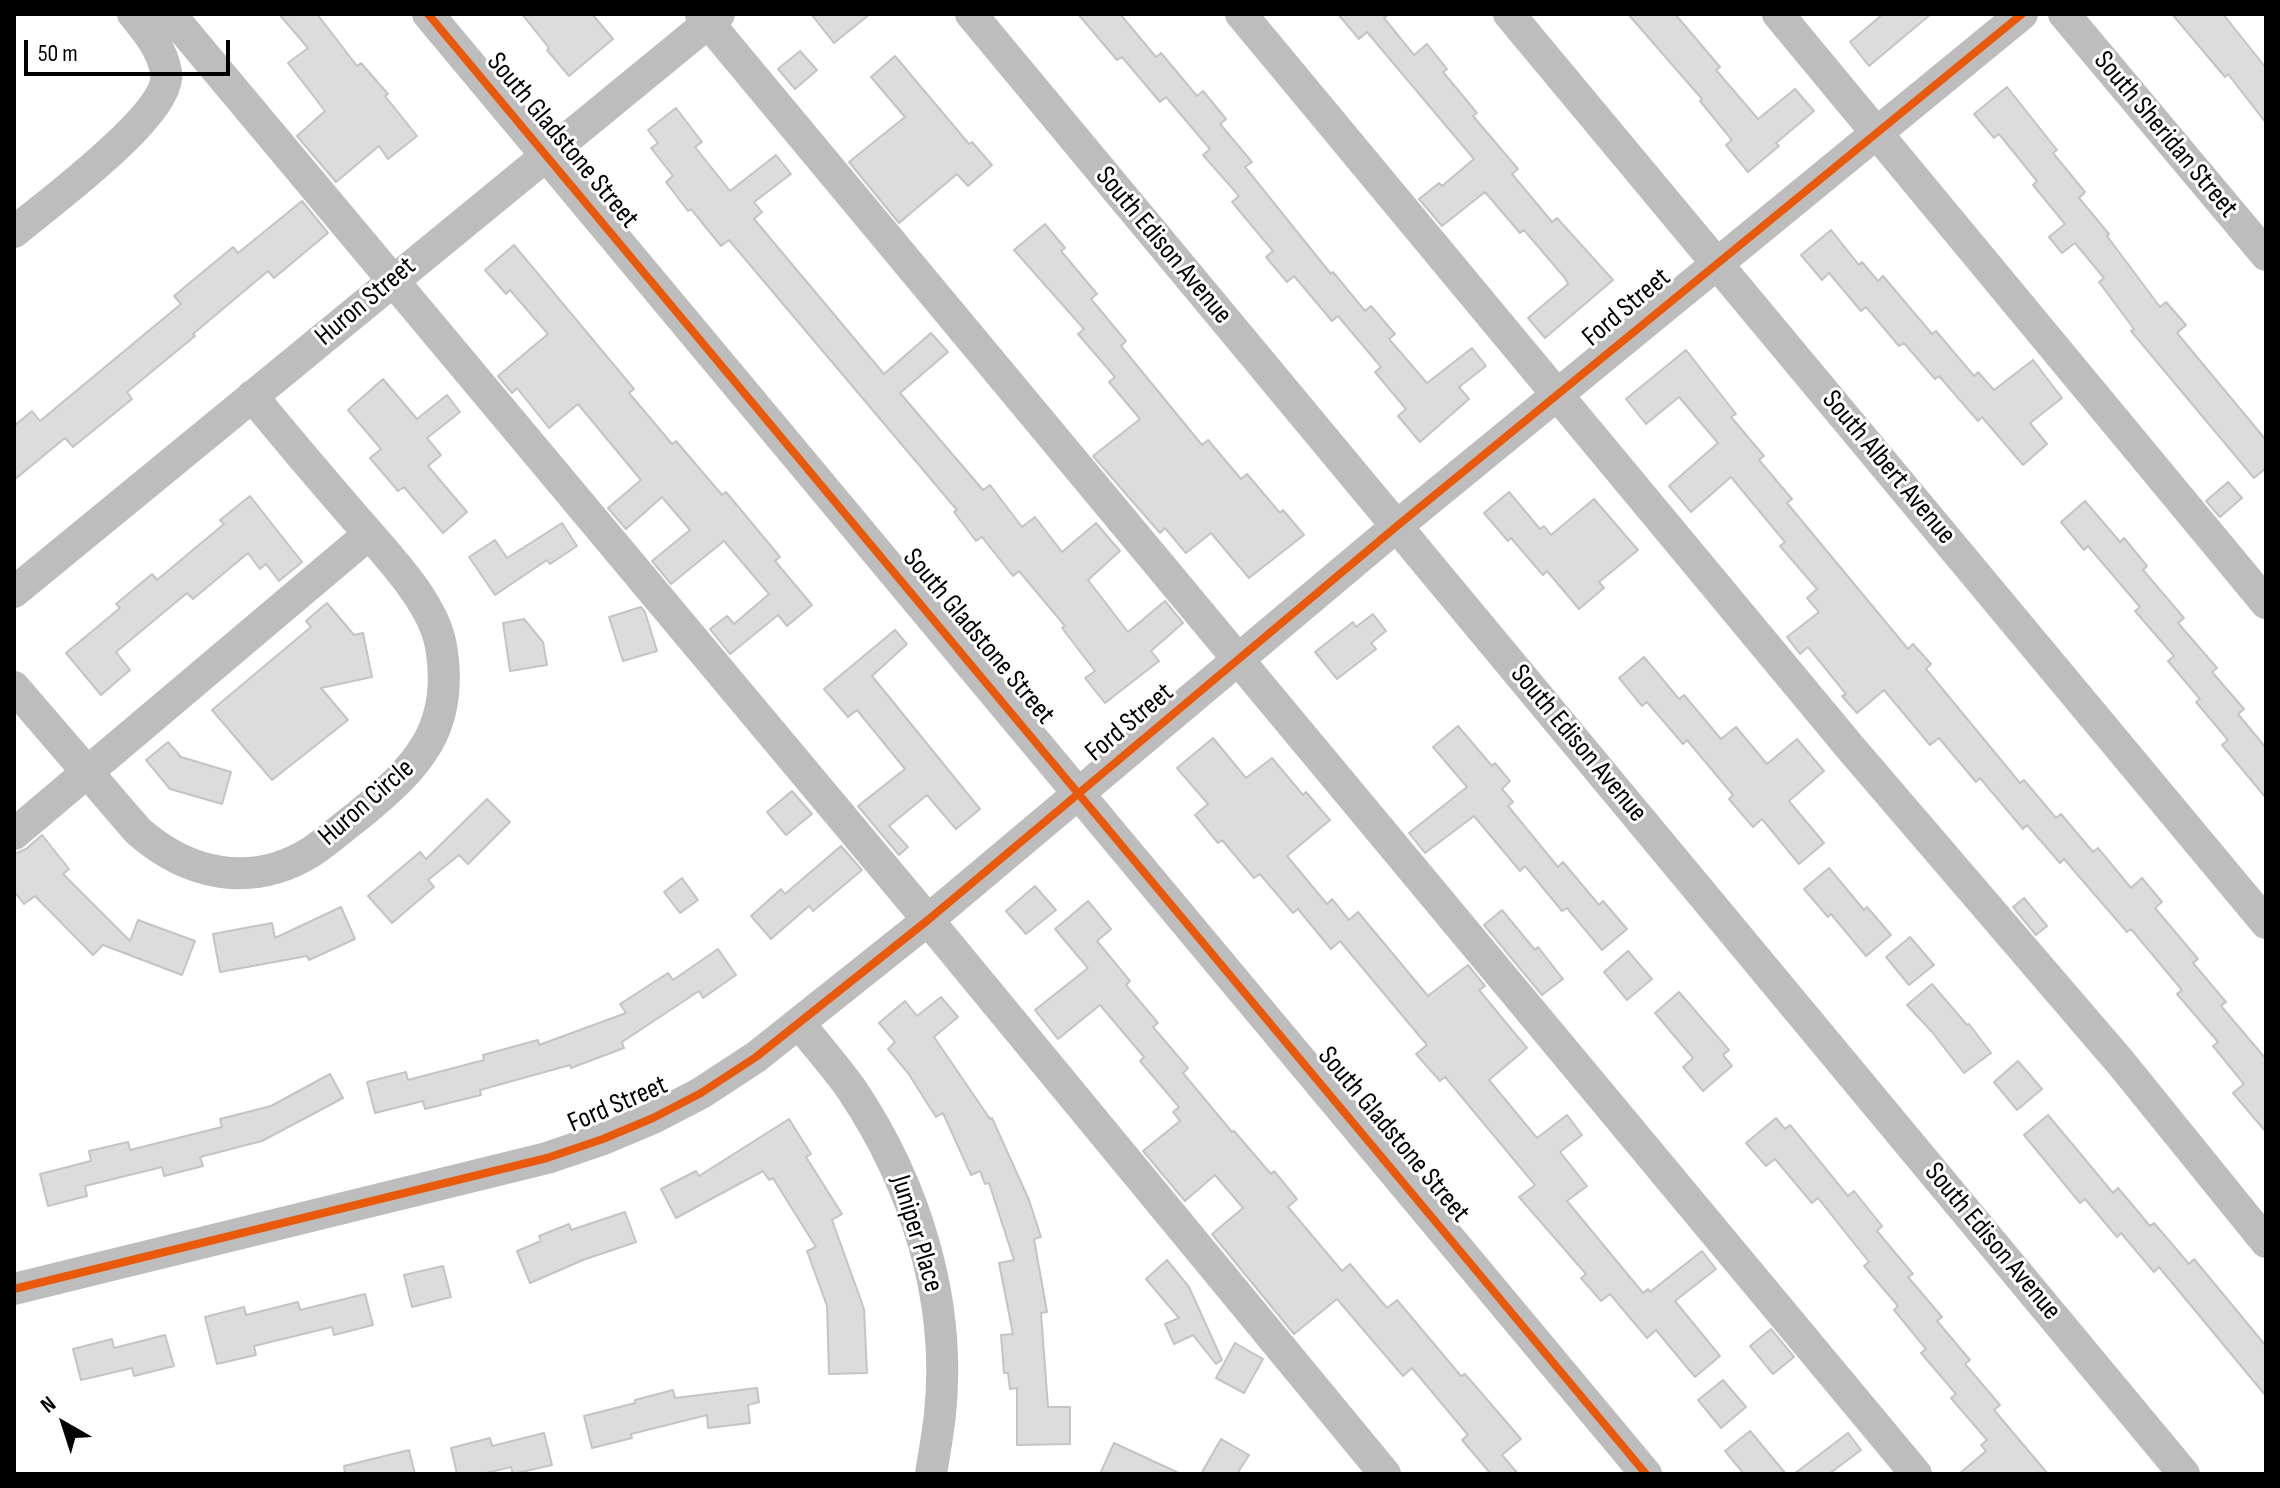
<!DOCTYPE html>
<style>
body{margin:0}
#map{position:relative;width:2280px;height:1488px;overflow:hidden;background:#fff;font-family:"Sofia Sans Condensed",sans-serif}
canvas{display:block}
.frame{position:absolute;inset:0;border:16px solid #000;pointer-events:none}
.north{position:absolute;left:24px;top:1384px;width:80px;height:80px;-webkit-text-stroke:6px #fff;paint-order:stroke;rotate:321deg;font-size:22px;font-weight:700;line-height:32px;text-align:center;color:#000}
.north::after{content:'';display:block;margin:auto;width:28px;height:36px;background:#000;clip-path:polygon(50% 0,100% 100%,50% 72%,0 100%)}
.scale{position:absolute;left:24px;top:40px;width:206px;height:36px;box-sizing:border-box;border:4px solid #000;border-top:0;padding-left:10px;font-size:24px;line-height:28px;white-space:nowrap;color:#000;-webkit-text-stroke:6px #fff;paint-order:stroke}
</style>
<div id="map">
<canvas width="2280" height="1488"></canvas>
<div class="frame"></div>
<div class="north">N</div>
<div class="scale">50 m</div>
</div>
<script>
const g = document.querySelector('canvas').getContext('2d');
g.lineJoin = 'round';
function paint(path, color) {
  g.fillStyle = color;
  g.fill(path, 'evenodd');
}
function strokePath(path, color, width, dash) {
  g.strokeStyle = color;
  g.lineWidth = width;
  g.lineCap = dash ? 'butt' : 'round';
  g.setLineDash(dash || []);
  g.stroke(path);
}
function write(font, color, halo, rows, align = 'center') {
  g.font = font + ' "Sofia Sans Condensed",sans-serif';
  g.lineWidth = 6;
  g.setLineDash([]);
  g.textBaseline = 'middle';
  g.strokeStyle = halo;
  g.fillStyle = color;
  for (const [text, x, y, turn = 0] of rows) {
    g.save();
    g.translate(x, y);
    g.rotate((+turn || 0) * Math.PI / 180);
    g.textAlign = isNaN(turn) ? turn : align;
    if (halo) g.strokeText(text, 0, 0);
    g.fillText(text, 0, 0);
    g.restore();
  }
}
const building = new Path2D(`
 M279,14H317L357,66L361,63L388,94L385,96L417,136L388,159L379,146L336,182L297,136L325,111L288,63L308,48Z
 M522,14H592L613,39L569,76L547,50L549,48Z
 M811,14H870L834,43Z
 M1078,14H1120L1156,57L1161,53L1197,96L1203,91L1226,119L1220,124L1252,162L1245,167L1331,274L1333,272L1365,311L1371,306L1395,334L1389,339L1427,383L1472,348L1486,366L1459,387L1469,399L1420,442L1398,416L1406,409L1375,372L1381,367L1338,316L1332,321L1294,276L1287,282L1266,257L1273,251L1232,202L1239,196L1203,155L1210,149L1166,97L1160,102L1122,57L1117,60Z
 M1338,14H1389L1384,18L1414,55L1427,44L1447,69L1443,72L1477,113L1473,116L1518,169L1512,174L1552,222L1557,218L1613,280L1545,338L1528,318L1568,284L1565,278L1524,230L1520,233L1485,192L1442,226L1419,199L1439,183L1442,186L1474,159L1367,32L1359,39Z
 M1628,14H1675L1720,67L1716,70L1758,119L1795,89L1814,111L1776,143L1779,146L1748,172L1726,145L1732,140L1700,101L1702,99Z
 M1883,14H1931L1869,66L1850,42Z
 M2172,14H2223L2266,68V123L2228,74L2225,77Z
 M800,51L817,70L795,89L778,69Z
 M895,56L969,144L972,142L992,165L968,186L957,174L899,223L849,162L905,117L871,77Z
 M2007,87L2057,150L2053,153L2085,192L2079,198L2109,234L2107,236L2160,307L2166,302L2186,325L2177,333L2266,440V468L2254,478L2131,331L2134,329L2099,282L2104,278L2075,243L2062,253L2049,237L2065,224L2033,185L2037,181L1999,134L1994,138L1974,114Z
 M676,108L702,142L695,147L730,191L776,155L791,174L754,202L762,212L754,219L884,374L931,333L948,352L900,393L983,490L990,485L1022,527L1035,517L1062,552L1096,523L1120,551L1088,580L1128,632L1165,601L1183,623L1151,651L1159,661L1105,703L1085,678L1095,671L1062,628L1065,626L1019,571L1013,576L982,537L976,541L954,512L957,510L729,240L721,246L691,209L688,211L666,182L673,176L651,148L658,143L648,130Z
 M302,201L328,233L274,278L268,271L193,334L195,336L127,392L132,399L73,447L65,438L14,480V426L32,411L40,421L181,304L174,296L233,247L238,253Z
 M1045,224L1065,248L1061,251L1097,294L1091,299L1126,341L1121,346L1202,445L1208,440L1241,479L1247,474L1280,513L1283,510L1304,535L1249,578L1211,533L1186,553L1165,528L1160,533L1093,456L1140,419L1109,382L1115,377L1078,334L1084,329L1014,250Z
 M1831,230L1859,265L1862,262L1878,281L1883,276L1932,334L1936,331L1974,376L1978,372L1994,390L2033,360L2062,398L2030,423L2047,444L2023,465L1982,417L1978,421L1939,376L1935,379L1904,343L1899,346L1866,307L1861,311L1829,273L1822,280L1801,255Z
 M514,245L634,389L629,393L672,444L676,441L722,495L726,492L780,557L775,561L812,605L787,626L778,615L730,654L710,629L727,616L734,624L769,594L724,541L671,584L652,561L690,530L662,497L626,529L608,508L641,480L578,404L549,428L517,388L512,393L498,376L548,334L510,290L506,294L485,270Z
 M1686,350L1736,414L1731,417L1764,456L1759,460L1792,499L1787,503L1908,649L1913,644L1931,664L1926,669L2020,783L2024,780L2056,818L2061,814L2093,852L2098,848L2131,888L2142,878L2162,902L2155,908L2198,959L2193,963L2226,1002L2221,1006L2266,1059V1132L2233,1093L2244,1084L2213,1046L2218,1042L2177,994L2182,990L2131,929L2127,932L2064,859L2060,863L2027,825L2023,829L1980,778L1976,782L1939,738L1930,745L1884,690L1857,713L1842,696L1846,694L1808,647L1800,654L1787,637L1819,612L1807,598L1817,589L1780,546L1785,542L1731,477L1691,512L1669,486L1718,443L1679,397L1646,424L1626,399Z
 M383,379L417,419L447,395L460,412L427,438L441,455L428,466L467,512L443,533L404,487L398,491L370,458L381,449L348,410Z
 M2228,482L2242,498L2220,517L2206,501Z
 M1509,492L1540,529L1544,526L1551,535L1594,499L1638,550L1599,582L1604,588L1579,609L1547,571L1543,575L1511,538L1508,541L1484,513Z
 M250,496L302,562L279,581L266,564L260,569L248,553L193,599L187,593L116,652L130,670L101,695L66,653L120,608L116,604L152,574L157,580L224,524L220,520Z
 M2085,501L2120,542L2124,538L2147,566L2143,570L2184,618L2178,623L2217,668L2212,672L2244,709L2238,714L2266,748V798L2222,745L2228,740L2196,702L2200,699L2168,661L2174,656L2135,611L2140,607L2088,546L2084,550L2061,522Z
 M562,523L577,546L550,564L547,560L495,595L469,557L495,540L507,558Z
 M327,603L354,635L363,633L372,677L321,688L348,720L272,780L212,710L311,627L306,621Z
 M641,607L645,612L657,651L623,661L609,617Z
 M1373,614L1386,631L1371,643L1376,649L1337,679L1315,652L1353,622L1356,627Z
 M524,619L543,642L547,665L510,671L503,623Z
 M895,630L907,644L872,676L980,809L956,829L927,795L889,826L908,847L899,855L858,806L905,769L857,710L848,717L824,689Z
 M1644,657L1679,699L1684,695L1721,739L1736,727L1767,764L1797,739L1824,771L1789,801L1824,843L1799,864L1762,819L1753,827L1729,799L1733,795L1687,740L1683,744L1647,702L1642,706L1619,678Z
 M1458,726L1492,766L1495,763L1510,781L1502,789L1513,802L1508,806L1558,867L1563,862L1599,905L1603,901L1627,929L1602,950L1567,908L1562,911L1525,866L1520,871L1474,816L1425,853L1409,833L1467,787L1433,747Z
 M1213,738L1246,778L1272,758L1303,795L1306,792L1330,820L1287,856L1327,904L1332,899L1349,920L1358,912L1428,996L1468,965L1485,986L1479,990L1527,1048L1489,1080L1537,1138L1567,1115L1582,1135L1560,1152L1587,1186L1567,1201L1643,1293L1648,1289L1650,1292L1702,1251L1716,1269L1675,1301L1720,1356L1695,1377L1656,1330L1647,1338L1610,1294L1601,1301L1581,1278L1586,1274L1519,1197L1535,1185L1445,1077L1440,1081L1416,1054L1427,1045L1340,941L1331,949L1298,909L1293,913L1260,874L1254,878L1222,840L1218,843L1195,815L1208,804L1177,768Z
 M168,742L181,757L231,772L222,804L170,789L146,760Z
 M792,791L812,814L786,835L767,812Z
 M487,799L510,822L468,864L459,855L428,880L434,887L392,923L368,896L420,852L426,859Z
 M42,835L69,869L63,874L130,941L138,920L195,941L182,975L103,945L93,955L35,896L24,904L14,891V854L26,849Z
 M841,846L862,870L813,911L809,906L771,939L751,916L781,889L785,894Z
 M1829,868L1864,910L1867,907L1891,935L1866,956L1831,914L1828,917L1804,889Z
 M682,878L698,900L680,913L664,892Z
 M1035,886L1056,910L1026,934L1006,911Z
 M2024,898L2047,926L2036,935L2013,907Z
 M1088,901L1111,929L1097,941L1130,981L1126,985L1158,1023L1153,1027L1188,1068L1183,1073L1232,1132L1234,1131L1271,1174L1274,1171L1297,1199L1288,1207L1342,1271L1350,1264L1387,1308L1397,1300L1461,1376L1465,1374L1521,1439L1502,1455L1518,1474H1491L1462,1440L1468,1435L1412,1368L1403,1376L1337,1299L1294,1334L1212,1234L1243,1208L1215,1175L1185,1201L1143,1151L1180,1121L1173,1112L1179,1107L1140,1061L1144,1057L1100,1005L1058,1039L1035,1010L1088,968L1055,929Z
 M341,907L355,939L309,960L307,956L220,972L213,934L272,923L275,938Z
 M1502,910L1535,950L1538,947L1563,979L1542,995L1484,925Z
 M1910,937L1934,965L1909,985L1886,957Z
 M718,949L736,975L703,998L699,991L622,1042L624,1048L571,1068L570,1065L480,1090L481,1095L425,1109L423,1101L375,1113L367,1082L406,1072L408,1080L484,1060L483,1055L538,1040L539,1045L626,1013L620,1004L668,973L673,980Z
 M1628,951L1652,979L1627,1000L1604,972Z
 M1932,984L1967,1025L1969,1024L1991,1053L1964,1073L1932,1032L1907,1005Z
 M1679,992L1729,1050L1723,1055L1732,1066L1703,1091L1683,1067L1693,1058L1655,1013Z
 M941,997L958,1017L934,1037L990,1119L992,1118L1029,1200L1041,1237L1034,1239L1047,1312L1041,1313L1048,1407H1070V1444L1017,1445V1388L1010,1389L1008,1373H1004L1001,1335L1013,1334L999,1263L1014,1260L989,1183L985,1184L980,1171L971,1175L943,1113L936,1117L908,1073L888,1049L895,1042L879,1023L905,1001L917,1016Z
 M2018,1061L2042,1089L2017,1110L1994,1082Z
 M330,1074L343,1098L262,1141L200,1157L203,1166L164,1176L162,1167L85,1186L87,1196L48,1206L40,1174L91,1161L89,1151L128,1142L130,1150L222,1127L220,1119L271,1106Z
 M2048,1115L2113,1193L2118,1188L2150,1226L2154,1223L2189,1264L2194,1259L2266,1346V1396L2159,1267L2154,1272L2121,1233L2117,1237L2085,1199L2080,1203L2024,1135Z
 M1776,1118L1785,1129L1790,1125L1848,1196L1854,1191L1882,1226L1877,1231L1913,1274L1908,1277L1942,1317L1937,1321L1970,1360L1965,1364L2000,1405L1994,1410L2048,1474H1959L1986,1451L1981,1445L1987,1440L1951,1398L1956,1394L1921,1353L1926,1349L1894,1310L1898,1306L1864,1266L1869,1262L1818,1198L1812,1203L1775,1159L1766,1166L1746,1143Z
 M789,1119L811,1154L806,1157L842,1214L832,1220L864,1309L867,1373L829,1374L827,1306L807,1251L816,1247L773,1178L769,1180L763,1171L676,1218L661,1189L696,1171L699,1176Z
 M625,1212L636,1242L583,1260L530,1283L517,1251L541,1241L539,1236L569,1224L571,1230Z
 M1167,1260L1189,1287L1222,1360L1216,1364L1193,1335L1174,1344L1165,1324L1179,1318L1146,1279Z
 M443,1266L451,1297L412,1307L404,1275Z
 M365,1294L373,1325L334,1335L332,1327L254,1346L256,1355L217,1364L205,1317L244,1307L246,1315L298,1302L300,1310Z
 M1771,1329L1794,1357L1773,1374L1750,1346Z
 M165,1335L174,1366L134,1376L132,1368L81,1380L73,1349L112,1339L114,1348Z
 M1235,1343L1263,1359L1244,1393L1216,1378Z
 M1723,1380L1746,1407L1721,1428L1698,1400Z
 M757,1388L759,1402L748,1405L750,1423L708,1428L707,1415L631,1434L632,1438L592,1448L584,1416L635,1403V1400L673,1390L675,1398Z
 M1750,1431L1786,1474H1744L1725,1451Z
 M544,1433L552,1465L513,1474L511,1467L482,1474H457L451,1448L490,1438L492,1446Z
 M1848,1433L1861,1450L1829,1474H1794Z
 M1221,1439L1249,1455L1237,1474H1201Z
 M1114,1443L1181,1474H1100Z
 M409,1450L415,1474H345L344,1466Z`);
const minor = new Path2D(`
 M170,14L928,920L1385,1474
 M428,14L1646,1474
 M701,14L1916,1474
 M971,14L2184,1474
 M1241,14L1849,746L2121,1063L2266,1242
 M1509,14L2266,923
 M1778,14L2266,603
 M2064,14L2266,255
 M14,232C46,205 173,113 166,72C162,49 147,31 133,14
 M14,592L719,14
 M14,687L138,831C188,875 251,889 311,852C328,841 343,827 359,815C418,767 455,728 441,646C433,599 380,548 350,512C317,474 284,435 252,396
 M14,834L368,535
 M799,1023C816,1045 836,1067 852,1090C915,1184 952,1300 940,1414C938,1434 934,1454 931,1474
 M14,1289L547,1158L603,1139L653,1118L701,1093L756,1057L928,920L1397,526L2022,14`);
const cycleway = new Path2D(`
 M428,14L1646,1474
 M14,1289L547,1158L603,1139L653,1118L701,1093L756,1057L928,920L1397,526L2022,14`);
const streetNames = [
 ["South Sheridan Street",2165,135,50],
 ["South Gladstone Street",562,141,50],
 ["South Edison Avenue",1163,246,50],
 ["Huron Street",366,302,-40],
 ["Ford Street",1627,308,-40],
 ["South Albert Avenue",1888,468,50],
 ["South Gladstone Street",978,637,50],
 ["Ford Street",1130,723,-40],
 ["South Edison Avenue",1578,744,50],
 ["Huron Circle",367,803,-41],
 ["Ford Street",618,1105,-23],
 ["South Gladstone Street",1393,1135,50],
 ["Juniper Place",916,1234,73],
 ["South Edison Avenue",1992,1242,50]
];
paint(building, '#dcdcdc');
strokePath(building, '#c4c4c4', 2);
strokePath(minor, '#bdbdbd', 32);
strokePath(cycleway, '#e8590c', 8);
write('28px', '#000', '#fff', streetNames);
</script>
